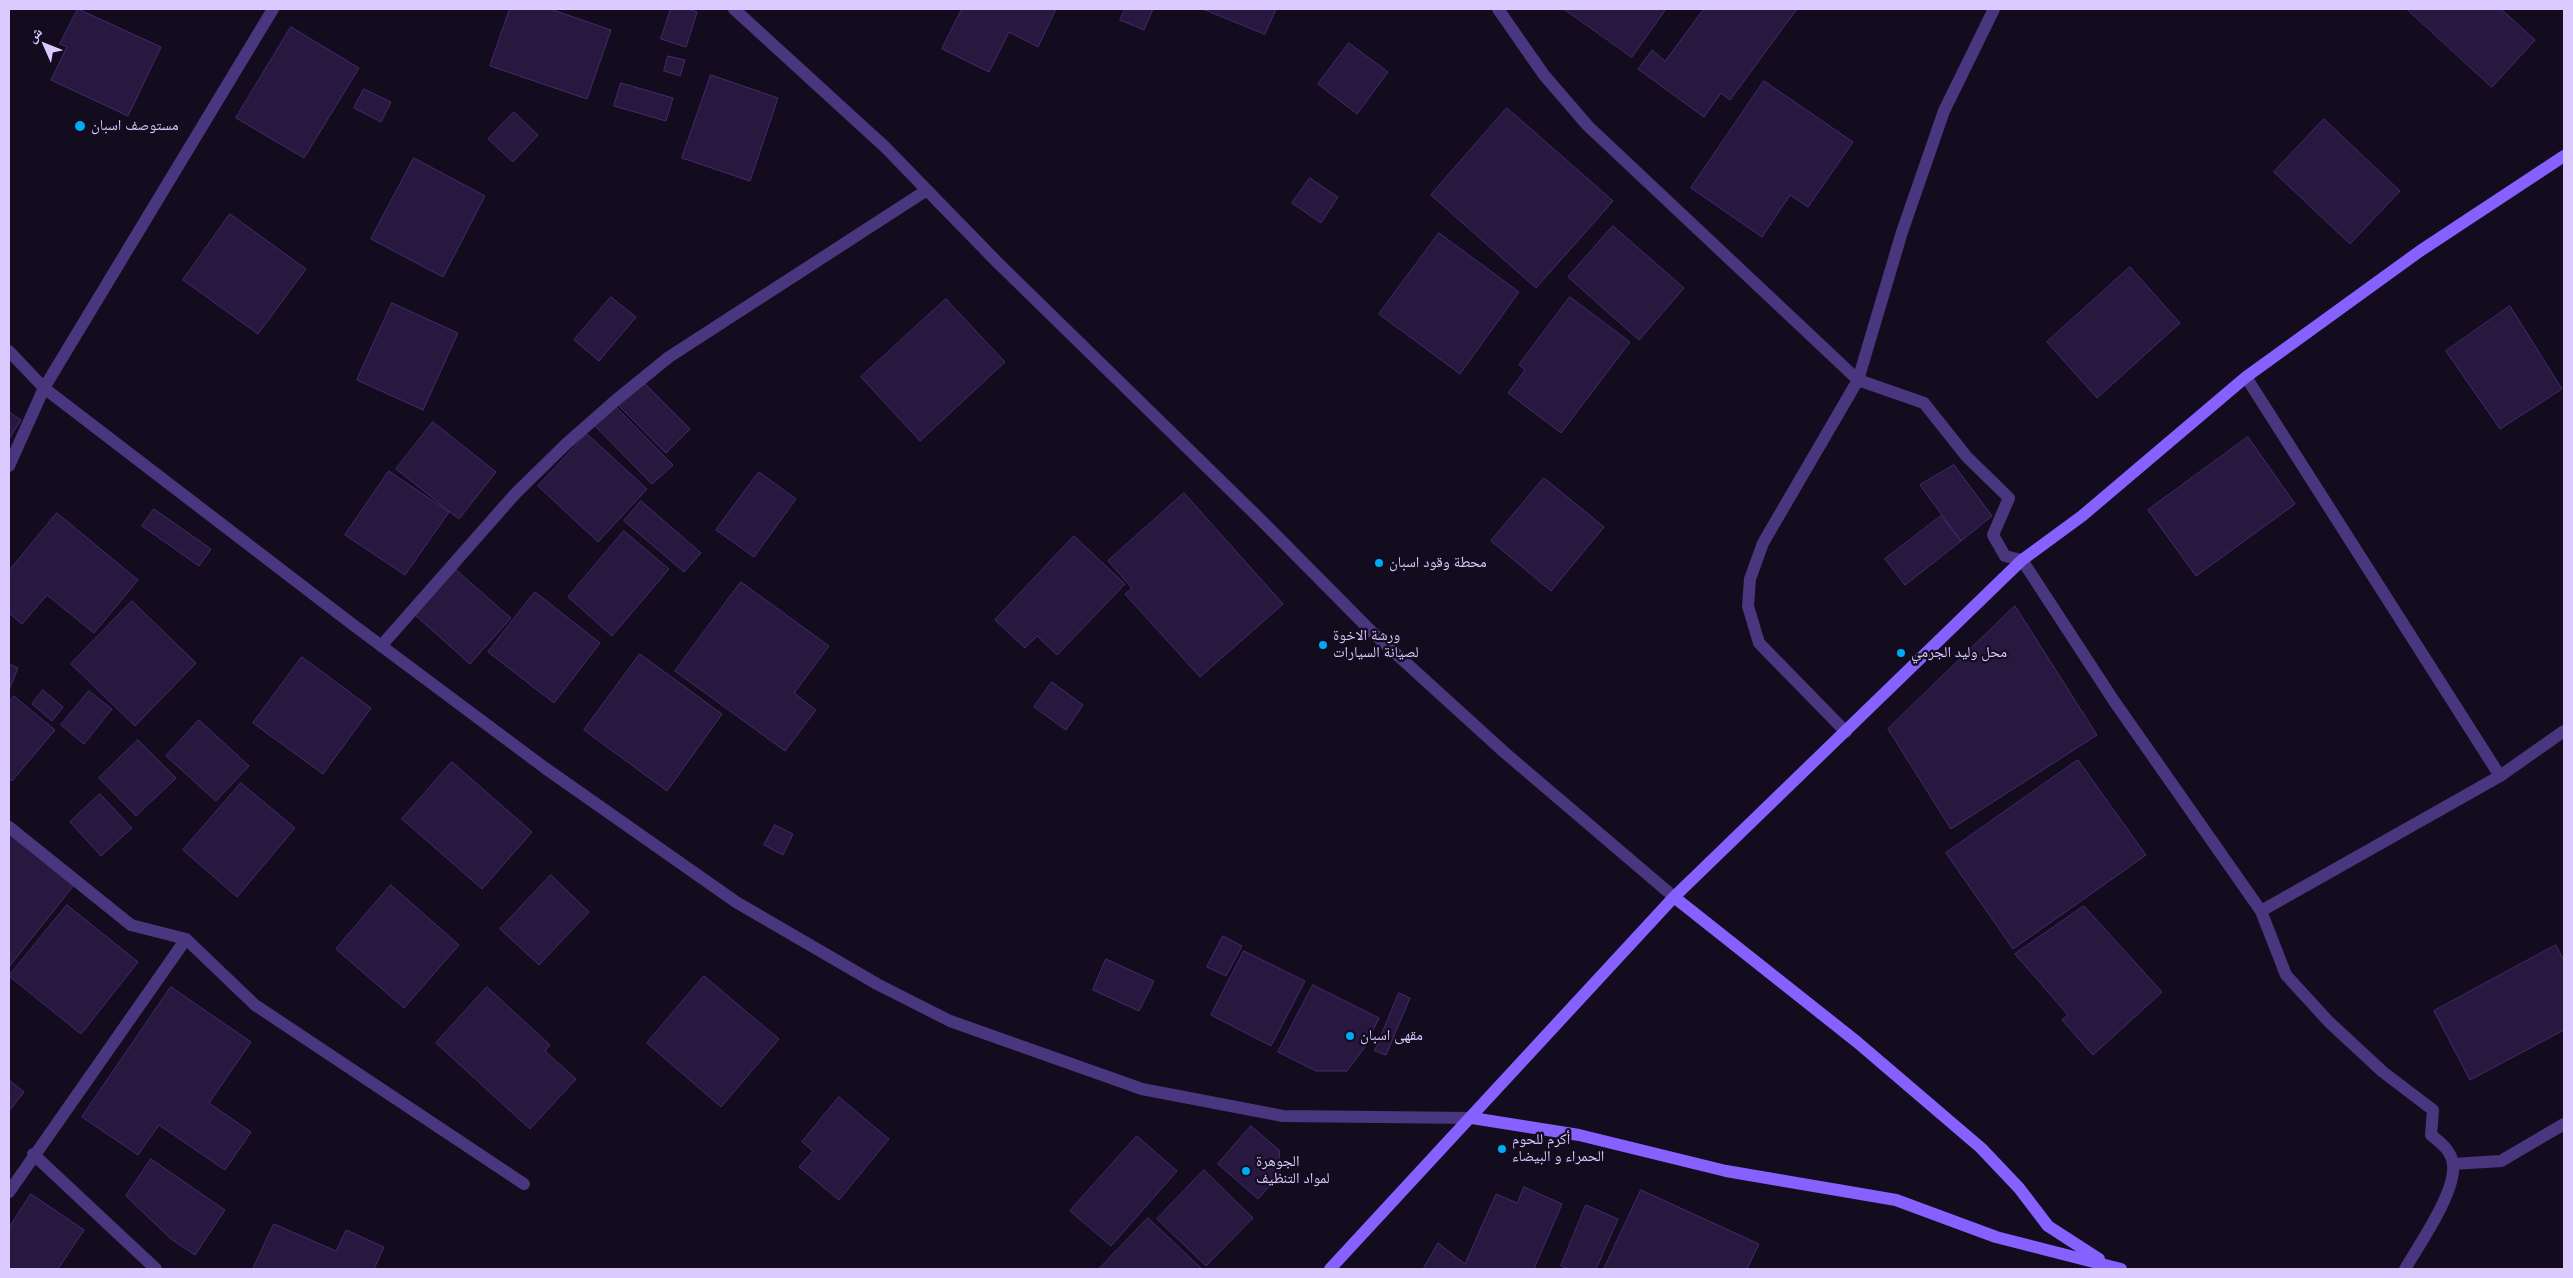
<!DOCTYPE html>
<meta charset="utf-8">
<style>
body{margin:0}
#map{position:relative;width:2573px;height:1278px;overflow:hidden;background:#130c1f;font-family:"Space Grotesk","Noto Naskh Arabic",sans-serif}
canvas{display:block}
.frame{position:absolute;inset:0;border:10px solid #dbcaff;pointer-events:none}
.north{position:absolute;left:20px;top:20px;width:50px;height:50px;-webkit-text-stroke:4px #130c1f;paint-order:stroke;rotate:314deg;font-size:14px;font-weight:700;line-height:20px;text-align:center;color:#dbcaff}
.north::after{content:'';display:block;margin:auto;width:18px;height:22px;background:#dbcaff;clip-path:polygon(50% 0,100% 100%,50% 72%,0 100%)}
</style>
<div id="map">
<canvas width="2573" height="1278"></canvas>
<div class="frame"></div>
<div class="north">ش</div>
</div>
<script>
const g = document.querySelector('canvas').getContext('2d');
g.lineJoin = 'round';
function paint(path, color) {
  g.fillStyle = color;
  g.fill(path, 'evenodd');
}
function strokePath(path, color, width, dash) {
  g.strokeStyle = color;
  g.lineWidth = width;
  g.lineCap = dash ? 'butt' : 'round';
  g.setLineDash(dash || []);
  g.stroke(path);
}
function write(font, color, halo, rows, align = 'center') {
  g.font = font + ' "Space Grotesk","Noto Naskh Arabic",sans-serif';
  g.lineWidth = 4.5;
  g.setLineDash([]);
  g.textBaseline = 'middle';
  g.strokeStyle = halo;
  g.fillStyle = color;
  for (const [text, x, y, turn = 0] of rows) {
    g.save();
    g.translate(x, y);
    g.rotate((+turn || 0) * Math.PI / 180);
    g.textAlign = isNaN(turn) ? turn : align;
    if (halo) g.strokeText(text, 0, 0);
    g.fillText(text, 0, 0);
    g.restore();
  }
}
const building = new Path2D(`
 M78,9L161,47L128,116L51,80L67,47L60,44Z
 M510,9H550L611,30L587,99L490,66Z
 M671,9H688L697,12L686,47L661,39Z
 M962,9H1056L1038,47L1009,32L989,72L942,49Z
 M1125,9H1153L1144,30L1120,20Z
 M1203,9H1276L1265,34Z
 M1564,9H1666L1632,57Z
 M1704,9H1797L1730,100L1721,93L1704,117L1638,69L1652,50L1665,61Z
 M2407,9H2501L2535,40L2492,87Z
 M291,27L359,68L304,158L236,118Z
 M1349,43L1388,72L1357,114L1318,84Z
 M668,56L685,60L680,76L664,71Z
 M711,75L778,98L750,181L682,158Z
 M1764,81L1853,142L1808,207L1790,195L1762,237L1691,188Z
 M621,83L673,98L666,121L614,106Z
 M364,89L391,102L381,122L354,108Z
 M1507,108L1613,201L1536,288L1431,195Z
 M514,112L538,135L513,162L488,139Z
 M2324,119L2400,191L2350,244L2274,172Z
 M414,158L485,196L443,277L371,239Z
 M1310,178L1338,197L1321,223L1292,203Z
 M230,214L306,269L258,334L183,280Z
 M1613,226L1684,288L1639,340L1568,277Z
 M1439,233L1519,292L1460,374L1379,314Z
 M2130,267L2180,323L2097,398L2047,342Z
 M611,297L636,317L599,361L574,340Z
 M1570,297L1630,342L1561,433L1508,393L1525,370L1519,365Z
 M946,299L1005,362L920,441L861,377Z
 M392,303L458,333L423,410L357,380Z
 M2510,306L2562,389L2500,429L2446,351Z
 M643,382L690,429L666,453L619,406Z
 M615,406L673,465L652,484L594,425Z
 M9,412L21,420L9,439Z
 M433,422L496,472L459,519L396,469Z
 M587,434L647,489L598,542L538,486Z
 M2248,437L2295,504L2196,576L2148,510Z
 M1954,465L1992,516L1961,541L1920,485Z
 M389,471L449,512L405,575L345,535Z
 M759,472L796,499L754,557L716,530Z
 M1544,478L1604,527L1551,591L1491,541Z
 M1184,493L1283,604L1200,677L1125,594L1132,588L1108,561Z
 M641,501L701,553L684,572L624,521Z
 M154,509L211,549L199,566L142,526Z
 M57,513L138,580L94,633L47,595L22,624L9,613V571Z
 M1941,516L1961,541L1905,585L1885,559Z
 M624,531L669,569L612,636L568,597Z
 M1074,536L1125,584L1057,655L1037,636L1025,648L995,620Z
 M455,569L511,618L470,664L415,615Z
 M741,582L829,646L794,693L816,710L785,751L675,671Z
 M535,592L600,643L554,703L488,652Z
 M132,601L196,663L135,726L71,664Z
 M2015,606L2097,735L1951,829L1888,729Z
 M640,654L722,714L667,791L584,730Z
 M302,657L371,708L323,774L253,723Z
 M9,664L18,668L9,690Z
 M1052,682L1083,705L1066,730L1034,707Z
 M43,690L63,707L52,721L32,704Z
 M89,691L112,709L84,744L61,725Z
 M14,696L55,730L12,781L9,778V702Z
 M199,720L249,766L216,801L166,756Z
 M138,740L176,778L136,816L99,778Z
 M2078,760L2146,855L2013,949L1946,853Z
 M452,762L532,832L482,889L402,819Z
 M241,783L295,828L237,897L183,850Z
 M100,794L132,828L101,856L70,822Z
 M775,825L793,834L783,855L764,845Z
 M9,832L74,885L9,967Z
 M551,875L589,912L539,965L500,929Z
 M391,885L459,945L404,1008L336,949Z
 M67,905L138,962L81,1034L9,976Z
 M2084,906L2162,992L2093,1055L2062,1020L2068,1015L2015,954Z
 M1223,936L1242,946L1226,976L1207,967Z
 M2556,945L2564,961V1030L2470,1080L2434,1011Z
 M1244,951L1305,981L1271,1046L1211,1015Z
 M1106,959L1154,981L1139,1011L1093,990Z
 M704,976L779,1039L721,1107L647,1043Z
 M1313,985L1379,1018L1365,1047L1347,1071H1316L1278,1052Z
 M171,987L251,1042L209,1103L251,1132L225,1170L159,1125L138,1155L82,1117Z
 M487,987L550,1045L545,1051L576,1079L530,1129L436,1043Z
 M1399,993L1410,998L1386,1055L1375,1051Z
 M9,1080L24,1092L9,1111Z
 M839,1097L889,1139L839,1200L799,1167L813,1151L802,1142Z
 M1251,1126L1279,1150L1280,1161V1175L1258,1199L1218,1164Z
 M1137,1136L1177,1171L1111,1246L1070,1211Z
 M151,1159L225,1210L195,1255L171,1239L126,1196Z
 M1204,1170L1253,1218L1206,1266L1157,1219Z
 M1524,1187L1562,1204L1534,1269H1423L1438,1243L1465,1264L1496,1194L1517,1203Z
 M1641,1190L1759,1244L1747,1269H1604Z
 M31,1194L84,1230L58,1269H9V1228Z
 M1586,1205L1618,1219L1596,1269H1569L1561,1266Z
 M1148,1218L1201,1268L1199,1269H1099Z
 M274,1224L336,1251L346,1230L384,1247L374,1269H253Z`);
const street = new Path2D(`
 M734,9L885,147L997,262L1261,520L1371,631L1504,752L1674,897
 M1498,9L1544,75L1588,126L1858,380L1924,403L1967,457L2009,498L1993,535L2005,556L2022,560L2114,701L2261,911L2286,975L2329,1022L2383,1072L2433,1110L2431,1135C2441,1143 2452,1151 2453,1165C2456,1192 2419,1245 2405,1269
 M9,351L44,388L352,624L545,768L736,902L877,984L950,1021L1142,1089L1283,1116L1472,1118
 M2246,377L2500,776
 M9,466L44,388L273,9
 M381,646L515,494L566,444L616,400L669,357L927,190
 M1846,732L1759,643L1748,606L1750,579L1763,543L1858,380L1902,232L1944,111L1994,9
 M9,827L131,925L186,939L255,1005L524,1184
 M2261,911L2500,776L2564,731
 M33,1154L156,1269
 M2453,1164L2501,1161L2564,1124
 M9,1192L186,939`);
const secondary = new Path2D(`
 M1674,897L1857,1042L1981,1148L2019,1188L2048,1226L2099,1259
 M1472,1118L1579,1135L1726,1171L1896,1200L1996,1237L2121,1269
 M1330,1269L1674,897L2022,560L2082,516L2246,377L2420,251L2564,156`);
const markers = [
 [80,126,6,"#00aaf5"],
 [1379,563,5,"#00aaf5"],
 [1323,645,5,"#00aaf5"],
 [1901,653,5,"#00aaf5"],
 [1350,1036,5,"#00aaf5"],
 [1502,1149,5,"#00aaf5"],
 [1246,1171,5,"#00aaf5"]
];
const poiNames = [
 ["مستوصف اسبان",91,126],
 ["محطة وقود اسبان",1389,563],
 ["ورشة الاخوة",1333,636],
 ["لصيانة السيارات",1333,653],
 ["محل وليد الجرمي",1911,653],
 ["مقهى اسبان",1360,1036],
 ["أكرم للحوم",1512,1140],
 ["الحمراء و البيضاء",1512,1157],
 ["الجوهرة",1256,1162],
 ["لمواد التنظيف",1256,1179]
];
paint(building, '#281840');
strokePath(building, '#452a6c', 1);
strokePath(street, '#48377e', 12);
strokePath(secondary, '#8661ff', 12);
for (const [x, y, r, color] of markers) {
  const dot = new Path2D();
  dot.arc(x, y, r, 0, 2 * Math.PI);
  g.fillStyle = color;
  g.fill(dot);
  strokePath(dot, '#130c1f', 2);
}
write('15px', '#dbcaff', '#130c1f', poiNames, 'left');
</script>
